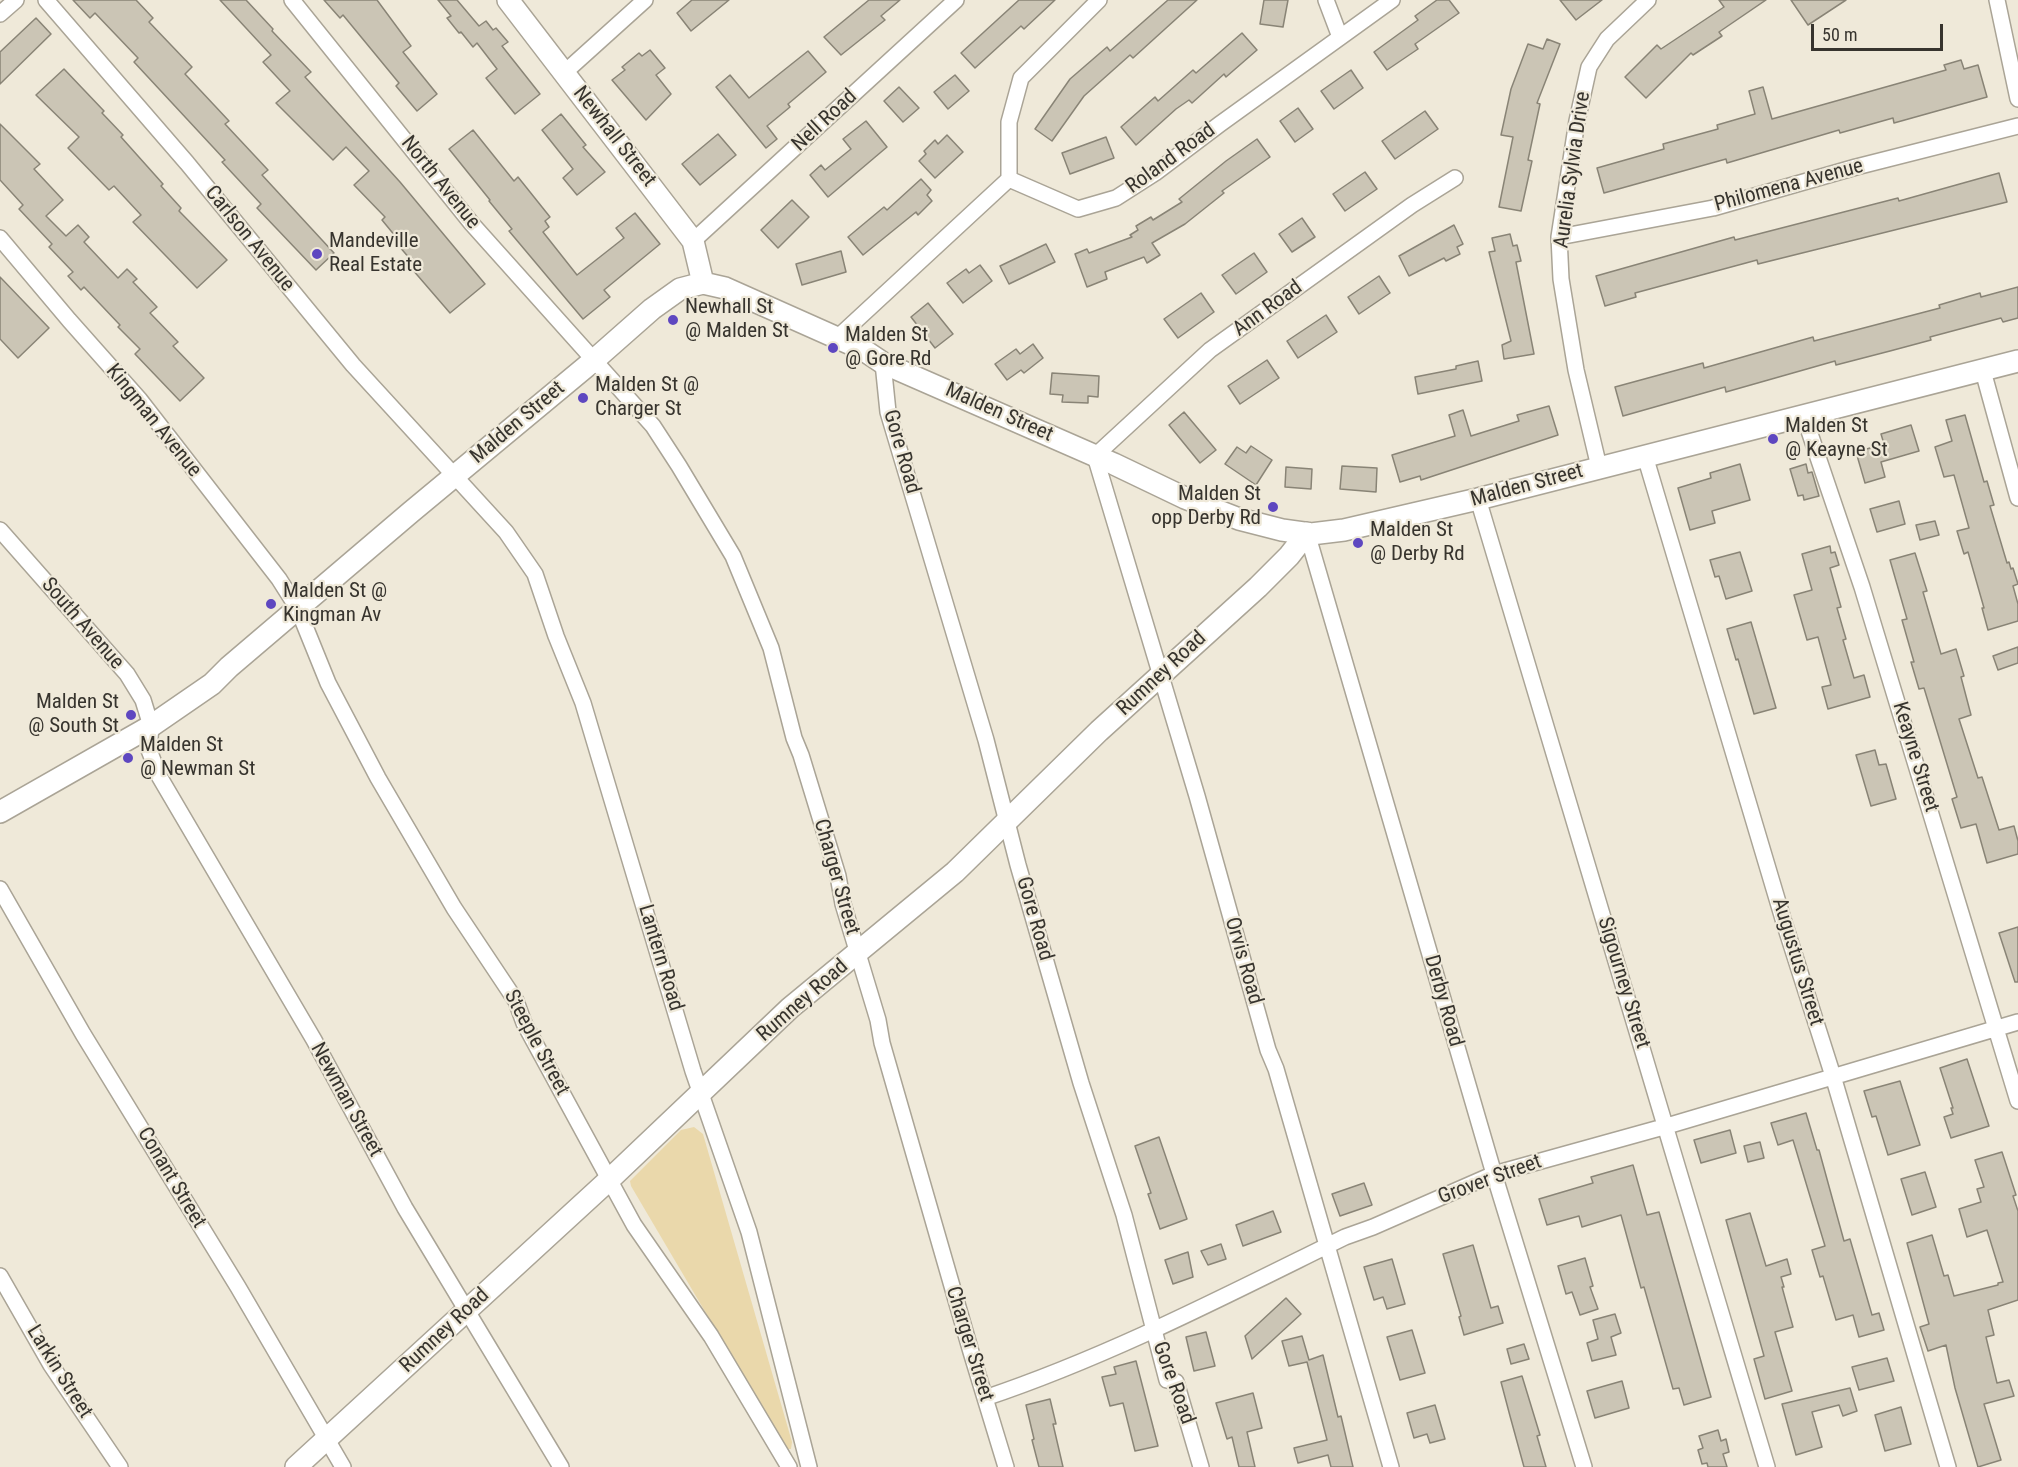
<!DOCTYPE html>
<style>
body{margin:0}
#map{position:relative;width:2018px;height:1467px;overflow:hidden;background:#efe9d9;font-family:"Roboto Condensed",sans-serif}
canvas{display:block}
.scale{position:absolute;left:1811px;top:24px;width:132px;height:27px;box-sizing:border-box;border:3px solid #37342e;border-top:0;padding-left:8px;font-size:18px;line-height:21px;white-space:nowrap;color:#37342e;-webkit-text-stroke:4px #efe9d9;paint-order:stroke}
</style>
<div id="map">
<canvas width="2018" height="1467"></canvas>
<div class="scale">50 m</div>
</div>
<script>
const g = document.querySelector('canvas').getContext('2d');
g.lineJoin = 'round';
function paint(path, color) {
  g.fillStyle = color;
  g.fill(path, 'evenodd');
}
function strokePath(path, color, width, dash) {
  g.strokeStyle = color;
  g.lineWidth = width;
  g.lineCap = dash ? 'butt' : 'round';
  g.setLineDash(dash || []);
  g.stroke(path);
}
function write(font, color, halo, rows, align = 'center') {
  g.font = font + ' "Roboto Condensed",sans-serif';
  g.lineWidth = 4.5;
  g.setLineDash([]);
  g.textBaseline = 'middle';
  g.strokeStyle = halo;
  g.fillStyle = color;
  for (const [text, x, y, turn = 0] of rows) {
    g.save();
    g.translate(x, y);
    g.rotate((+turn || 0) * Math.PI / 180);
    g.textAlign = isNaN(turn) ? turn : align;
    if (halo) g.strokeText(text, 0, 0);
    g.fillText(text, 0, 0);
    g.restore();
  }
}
const green = new Path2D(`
 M694,1127L703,1134L792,1442L791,1449H786L631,1186L630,1181L681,1130Z`);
const building = new Path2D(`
 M73,0H136L153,18L149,22L192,67L185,74L229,121L225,124L268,170L262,175L334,253L316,270L257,208L261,204L222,162L225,160L134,62L138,58L95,13L90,18Z
 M220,0H246L273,29L272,31L311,72L305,77L400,182L485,284L450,313L412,269L416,266L393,239L396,237L382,220L385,217L354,185L369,171L346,147L333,160L276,103L290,91L263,62L271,55Z
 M324,0H377L411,46L403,52L437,94L417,111L396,86L399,83L343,15L340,18Z
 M438,0H457L479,26L486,21L493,30L496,28L508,42L502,46L540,94L515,114L486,78L497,69L477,43L473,47L461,32L459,33L447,18L451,16Z
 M692,0H729L691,31L677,13Z
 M869,0H900L881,16L885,20L841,55L824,37Z
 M1019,0H1055L1024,29L1021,26L975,68L961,53Z
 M1168,0H1197L1133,58L1130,55L1084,96L1052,141L1035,129L1070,79L1107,47L1110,51Z
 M1264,0H1288L1283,27L1260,24Z
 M1437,0H1449L1459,13L1415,44L1418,49L1387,70L1374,52L1418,20L1415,16Z
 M1560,0H1602L1576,20Z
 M1719,0H1766L1719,32L1722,36L1693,55L1691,53L1646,98L1625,77L1657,45L1661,49L1724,7Z
 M1791,0H1846L1808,25Z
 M36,18L51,34L0,84V52Z
 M1242,33L1257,50L1226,77L1224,74L1192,103L1189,100L1176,109L1136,145L1121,127L1155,97L1158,101L1193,70L1196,73Z
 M1547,39L1560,44L1537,103L1540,104L1528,160L1532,161L1521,211L1499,207L1513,137L1501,135L1511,89L1528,44L1543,49Z
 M650,50L665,68L656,75L671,94L646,120L612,80L625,70L622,67L639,53L642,56Z
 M808,51L826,72L788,104L790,107L767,126L777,139L766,148L716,87L730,75L749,98Z
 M1961,60L1964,69L1978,65L1987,97L1894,123L1893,118L1840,133L1839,130L1727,163L1726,159L1604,193L1597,168L1664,149L1663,144L1718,129L1717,125L1755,114L1749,91L1763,87L1772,119L1946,70L1944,65Z
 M64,69L104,111L102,113L123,135L121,137L163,184L161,186L181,208L179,211L227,260L197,288L133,222L141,215L114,186L109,190L68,148L79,137L36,95Z
 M1351,70L1363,88L1334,109L1321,91Z
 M955,75L969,91L948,109L934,92Z
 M899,87L919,108L903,122L884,101Z
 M1298,108L1313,129L1295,142L1280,121Z
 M1425,111L1438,129L1395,159L1382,141Z
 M561,114L586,145L583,147L605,172L577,195L563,178L573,169L542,130Z
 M866,121L887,147L828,197L810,175L821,165L825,170L851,149L843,139Z
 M0,124L40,164L34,169L63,200L46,216L66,236L78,225L89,237L84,242L118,278L127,269L137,279L133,282L157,307L150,313L178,342L173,346L204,378L180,401L135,354L140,349L118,327L120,325L84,287L81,290L68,276L73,272L49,247L52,244L19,209L23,205L0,180Z
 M473,130L514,181L518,177L550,217L545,221L549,227L543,232L577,275L624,238L616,228L635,213L660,244L604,290L610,297L583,319L509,231L512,229L489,201L490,200L449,149Z
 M718,134L736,155L700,185L682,164Z
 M947,135L963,152L935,178L919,161L926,154L924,151L935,140L938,144Z
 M1106,137L1114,158L1070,174L1062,153Z
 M1257,139L1270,157L1222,191L1224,193L1185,224L1152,243L1160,255L1147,263L1144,257L1105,272L1107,279L1087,287L1075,254L1087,249L1089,253L1132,237L1130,235L1138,230L1136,226L1151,217L1153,220L1182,202L1179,199L1226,161Z
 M1365,172L1377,189L1345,211L1333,194Z
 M1999,173L2007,202L1758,264L1757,260L1635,293L1636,297L1605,306L1596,276L1734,237L1735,240L1898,198L1899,201Z
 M921,179L931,190L927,195L932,201L918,215L916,212L863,255L848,237L884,207L887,210Z
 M792,200L809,217L778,248L761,230Z
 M1302,218L1315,237L1292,252L1279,234Z
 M1454,225L1463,244L1457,247L1460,254L1446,261L1444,258L1409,276L1399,256Z
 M1510,234L1513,246L1517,245L1521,261L1516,262L1534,354L1504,359L1502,345L1511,341L1489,252L1495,251L1492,238Z
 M1046,244L1055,262L1009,284L1000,266Z
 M841,251L846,272L802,285L796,264Z
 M1254,253L1267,272L1236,294L1222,275Z
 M980,265L992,281L963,303L947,283L966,269L969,273Z
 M1379,276L1390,293L1359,314L1348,297Z
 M0,277L49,328L18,358L0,339Z
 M2018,287V318L2003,322L2001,318L1930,337L1931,340L1890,351L1836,365L1835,361L1726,392L1725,387L1623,416L1615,387L1703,363L1704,368L1813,337L1814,341L1940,308L1939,305L1980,293L1981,297Z
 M1201,293L1214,312L1178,338L1164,319Z
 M928,303L953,334L935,348L911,317Z
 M1326,315L1337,332L1298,358L1287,341Z
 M1033,344L1043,358L1024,373L1021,370L1007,380L995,364L1016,349L1020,354Z
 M1267,360L1279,378L1240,404L1228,386Z
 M1478,361L1482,381L1418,394L1415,377L1456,369V366Z
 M1052,373L1099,376L1098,397L1088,396V403L1062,402L1063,395L1050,394Z
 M1549,406L1558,435L1421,480L1420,476L1400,482L1392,455L1455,436L1449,415L1463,410L1471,436L1519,421L1517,415Z
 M1184,412L1216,450L1200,463L1169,425Z
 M1965,415L1984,482L1987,481L1994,505L1990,506L2007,563L2009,562L2011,569L2013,568L2018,584L2013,586L2018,604V621L1988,630L1982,608H1984L1968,552L1964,554L1957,531L1969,528L1954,475L1944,477L1935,447L1952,441L1946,420Z
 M1911,425L1919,451L1881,462L1885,477L1865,483L1856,452L1884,444L1881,434Z
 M1251,446L1272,460L1256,485L1225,464L1237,447L1246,453Z
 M1740,464L1750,500L1712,511L1715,523L1690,530L1678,488L1711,478L1710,473Z
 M1806,464L1808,473L1812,472L1819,496L1804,500L1803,495L1798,496L1790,469Z
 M1342,466L1377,468L1376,492L1340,489Z
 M1286,467L1312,469L1311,489L1285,487Z
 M1899,501L1905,524L1877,532L1870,509Z
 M1935,521L1939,535L1920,540L1916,525Z
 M1830,546L1831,553L1835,552L1839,565L1830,568L1841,607L1837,608L1846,639L1843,640L1854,678L1864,675L1870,697L1828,709L1822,687L1831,685L1818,637L1807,640L1794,595L1812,590L1802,554Z
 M1740,552L1752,591L1726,599L1719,576L1715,577L1710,560Z
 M1915,553L1927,591L1923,592L1941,654L1956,649L1964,676L1961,677L1971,715L1959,719L1978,778L1982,777L1999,830L2014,826L2018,841V854L1987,863L1976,824L1961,828L1952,799L1957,797L1924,688L1919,689L1911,662H1914L1902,620L1907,619L1890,560Z
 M1751,622L1776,708L1754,714L1738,659L1736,660L1727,629Z
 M2018,647V663L1998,670L1993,656Z
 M1875,750L1879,765L1886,764L1896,799L1871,806L1856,755Z
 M2018,927V982H2015L1999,933Z
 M1967,1059L1989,1126L1951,1138L1944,1117L1953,1114L1951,1108H1953L1940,1068Z
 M1900,1081L1920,1145L1888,1155L1876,1116L1872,1117L1864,1091Z
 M1806,1113L1817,1150H1819L1844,1241L1850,1239L1872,1315L1879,1313L1884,1330L1859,1337L1853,1315L1836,1320L1823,1276L1820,1277L1812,1250L1825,1246L1793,1140L1778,1145L1771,1123Z
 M1730,1130L1736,1153L1701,1163L1694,1140Z
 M1159,1137L1187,1219L1160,1229L1148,1194L1151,1193L1135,1146Z
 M1760,1142L1764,1158L1748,1162L1744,1146Z
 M2002,1152L2016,1195L2013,1196L2018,1211V1300L1988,1310L1994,1335L1986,1337L1997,1383L2009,1380L2014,1396L1984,1404L2001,1460L1978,1467L1955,1388L1946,1345L1928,1351L1920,1327L1929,1324L1907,1243L1932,1235L1944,1276L1948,1275L1954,1296L1998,1285V1283L2003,1282L1987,1230L1967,1237L1959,1209L1981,1202L1977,1189L1984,1187L1975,1160Z
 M1633,1165L1647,1215L1659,1212L1711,1397L1684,1405L1679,1388L1673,1389L1644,1287L1641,1288L1621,1215L1582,1227L1579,1216L1547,1225L1539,1199L1593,1183L1591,1177Z
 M1925,1172L1936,1207L1912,1215L1901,1179Z
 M1364,1183L1372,1205L1340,1216L1332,1194Z
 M1273,1211L1281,1232L1243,1246L1236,1225Z
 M1750,1213L1766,1266L1787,1259L1791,1274L1781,1277L1784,1287H1782L1793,1327L1775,1332L1792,1391L1765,1399L1754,1359L1764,1356L1726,1220Z
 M1221,1244L1226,1259L1208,1265L1201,1251Z
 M1473,1245L1491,1308L1498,1306L1503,1323L1464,1335L1459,1317L1461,1316L1443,1254Z
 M1188,1252L1193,1277L1173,1284L1165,1260Z
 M1585,1258L1593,1286L1590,1287L1598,1309L1580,1315L1572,1292L1566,1294L1558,1266Z
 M1392,1259L1405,1304L1387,1309L1383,1297L1374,1300L1364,1267Z
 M1286,1298L1301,1314L1252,1359L1245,1336Z
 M1615,1314L1621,1333L1611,1337L1616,1355L1592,1361L1587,1343L1598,1339L1593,1320Z
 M1412,1330L1425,1373L1400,1380L1387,1337Z
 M1206,1332L1215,1366L1194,1371L1186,1337Z
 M1302,1336L1309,1360L1323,1355L1338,1417L1341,1416L1353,1467H1331L1328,1455L1298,1463L1294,1448L1327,1440L1307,1362L1289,1366L1282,1341Z
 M1524,1344L1529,1359L1511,1364L1507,1349Z
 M1887,1358L1894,1381L1859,1390L1852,1367Z
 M1136,1361L1158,1446L1135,1451L1123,1403L1110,1406L1102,1377L1116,1374L1114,1367Z
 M1522,1376L1540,1435L1537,1436L1546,1467H1524L1510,1416L1501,1382Z
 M1622,1381L1629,1408L1595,1418L1587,1391Z
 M1850,1388L1857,1411L1843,1416L1839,1405L1812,1412L1822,1447L1796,1455L1782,1404Z
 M1253,1393L1262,1428L1247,1432L1255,1467H1239L1232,1437L1227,1439L1216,1403Z
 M1050,1399L1056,1424H1053L1063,1467H1039L1032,1440L1034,1439L1026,1405Z
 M1435,1405L1445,1439L1430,1443L1427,1434L1414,1438L1407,1413Z
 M1901,1407L1911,1444L1885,1451L1875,1415Z
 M1718,1430L1721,1441L1726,1439L1729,1452L1723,1454L1727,1467H1708L1707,1463L1702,1464L1698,1450L1703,1448L1699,1436Z`);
const street = new Path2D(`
 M46,0L187,163L353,365L506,532L535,574L556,636L583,703L693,1071L749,1232L809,1467
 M292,0L472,224L653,426L679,466L733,556L771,648L794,738L801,755L838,876L843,904L878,1020L882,1043L971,1352L1006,1467
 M1326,0L1340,37
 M1997,0L2018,99
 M0,14L16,0
 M564,73L645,0
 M1009,179V122L1021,78L1099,0
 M1559,237L1713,208L1856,167L2018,126
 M0,238L69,320L140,400L279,579L298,609L328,683L378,778L454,908L516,1001L524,1023L634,1225L711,1336L789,1467
 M693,241L956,0
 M837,338L1009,179L1078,209L1116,198L1155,173L1220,124L1392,0
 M883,363L888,412L986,740L1018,865L1081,1083L1124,1215L1167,1380L1176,1382L1201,1467
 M1983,371L2018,498
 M1804,416L1862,587L2018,1101
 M1645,456L1783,919L1833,1076L1948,1467
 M1599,467L1576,370L1561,279L1559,237L1577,121L1589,67L1607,39L1648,0
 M1478,499L1767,1467
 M0,530L127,674L143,700L151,726L149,750L159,776L314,1040L405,1208L561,1467
 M1307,533L1494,1174L1584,1467
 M0,889L83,1034L238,1287L343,1467
 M0,1276L51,1365L120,1467
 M985,1398C1110,1356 1227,1295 1345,1237L1373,1227L1494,1174L1667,1126L2018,1022
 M1391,1467L1276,1069L1268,1050L1197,796L1095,456L1210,350L1412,205L1455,178`);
const secondary = new Path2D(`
 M508,0L693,241L703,283
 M0,812L151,726L212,684L229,667L411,512L593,361L652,309L680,289L703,283L725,288L862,349L883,363L1114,464L1185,498L1239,519L1282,530L1311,534L1344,530L1478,499L2018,361
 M296,1467L610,1179L790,1008L955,872L1099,731L1258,587L1289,556L1307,533`);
const markers = [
 [317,254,6,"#5e47c0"],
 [673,320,6,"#5e47c0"],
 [833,348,6,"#5e47c0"],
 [583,398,6,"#5e47c0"],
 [1773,439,6,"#5e47c0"],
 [1273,507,6,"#5e47c0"],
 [1358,543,6,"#5e47c0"],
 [271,604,6,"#5e47c0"],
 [131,715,6,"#5e47c0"],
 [128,758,6,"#5e47c0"]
];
const streetNames = [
 ["Nell Road",825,121,-43],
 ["Newhall Street",614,137,52],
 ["Roland Road",1171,159,-36],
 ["Aurelia Sylvia Drive",1573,170,-82],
 ["North Avenue",440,183,51],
 ["Philomena Avenue",1789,186,-15],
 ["Carlson Avenue",249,239,51],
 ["Ann Road",1268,309,-36],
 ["Malden Street",999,413,24],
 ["Kingman Avenue",153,421,51],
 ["Malden Street",518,423,-40],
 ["Gore Road",901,452,74],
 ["Malden Street",1527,486,-15],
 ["South Avenue",82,624,49],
 ["Rumney Road",1162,674,-43],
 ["Keayne Street",1915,757,73],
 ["Charger Street",836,877,74],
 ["Gore Road",1034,919,74],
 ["Lantern Road",660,958,73],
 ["Orvis Road",1243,961,74],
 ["Augustus Street",1797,962,73],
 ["Sigourney Street",1623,983,73],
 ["Rumney Road",803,1001,-41],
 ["Derby Road",1443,1001,74],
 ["Steeple Street",536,1043,62],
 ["Newman Street",346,1100,61],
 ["Conant Street",171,1178,59],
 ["Grover Street",1490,1180,-20],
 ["Rumney Road",445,1331,-43],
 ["Charger Street",969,1344,73],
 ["Larkin Street",59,1372,58],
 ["Gore Road",1173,1383,70]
];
const poiNames = [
 ["Mandeville",329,242],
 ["Real Estate",329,266],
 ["Newhall St",685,308],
 ["@ Malden St",685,332],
 ["Malden St",845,336],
 ["@ Gore Rd",845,360],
 ["Malden St @",595,386],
 ["Charger St",595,410],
 ["Malden St",1785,427],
 ["@ Keayne St",1785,451],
 ["Malden St",1261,495,"right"],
 ["opp Derby Rd",1261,519,"right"],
 ["Malden St",1370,531],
 ["@ Derby Rd",1370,555],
 ["Malden St @",283,592],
 ["Kingman Av",283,616],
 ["Malden St",119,703,"right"],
 ["@ South St",119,727,"right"],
 ["Malden St",140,746],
 ["@ Newman St",140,770]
];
paint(green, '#ead8ab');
paint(building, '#cbc5b5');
strokePath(building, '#898476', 1.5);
strokePath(street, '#aaa496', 18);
strokePath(secondary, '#aaa496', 24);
strokePath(street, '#fff', 15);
strokePath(secondary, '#fff', 21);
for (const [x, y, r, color] of markers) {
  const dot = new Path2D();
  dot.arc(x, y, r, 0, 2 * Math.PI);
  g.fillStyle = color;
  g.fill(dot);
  strokePath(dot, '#efe9d9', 2);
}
write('21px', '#37342e', '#efe9d9', streetNames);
write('21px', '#37342e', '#efe9d9', poiNames, 'left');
</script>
